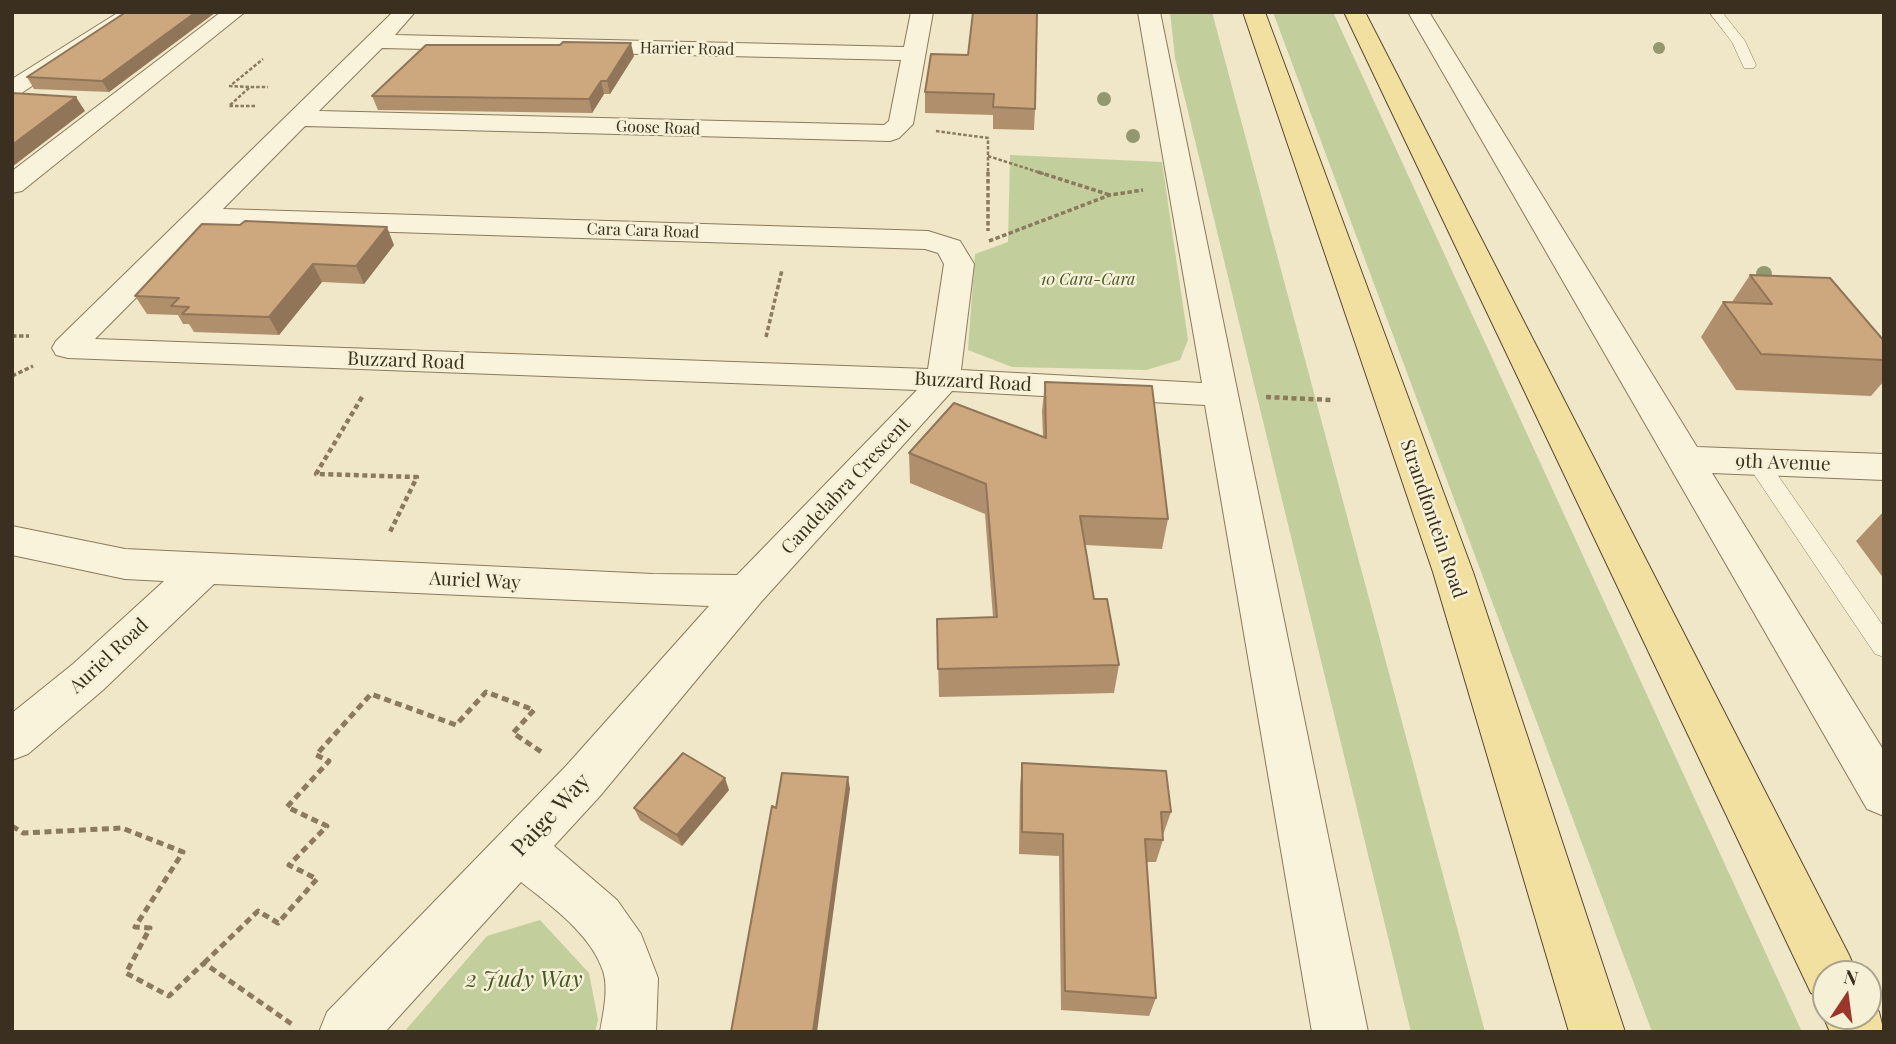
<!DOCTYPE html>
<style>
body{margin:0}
#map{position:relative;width:1896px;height:1044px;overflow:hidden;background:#efe7c8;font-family:"Playfair Display",serif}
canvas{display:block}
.frame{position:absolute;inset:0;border:14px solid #3b3020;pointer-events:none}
.north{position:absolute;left:1812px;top:960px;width:70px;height:70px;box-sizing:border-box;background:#f6f0d7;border:2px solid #aba38e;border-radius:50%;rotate:13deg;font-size:19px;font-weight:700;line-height:28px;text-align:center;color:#3b3020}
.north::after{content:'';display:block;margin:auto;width:24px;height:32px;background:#9b362c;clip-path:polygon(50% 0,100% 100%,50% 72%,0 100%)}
</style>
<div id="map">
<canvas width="1896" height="1044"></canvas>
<div class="frame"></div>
<div class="north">N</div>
</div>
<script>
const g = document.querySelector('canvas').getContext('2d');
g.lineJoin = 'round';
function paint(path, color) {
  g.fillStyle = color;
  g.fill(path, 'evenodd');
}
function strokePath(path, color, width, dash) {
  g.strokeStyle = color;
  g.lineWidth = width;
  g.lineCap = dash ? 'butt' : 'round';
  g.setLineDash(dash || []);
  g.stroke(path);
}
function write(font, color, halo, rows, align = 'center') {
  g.font = font + ' "Playfair Display",serif';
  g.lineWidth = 5;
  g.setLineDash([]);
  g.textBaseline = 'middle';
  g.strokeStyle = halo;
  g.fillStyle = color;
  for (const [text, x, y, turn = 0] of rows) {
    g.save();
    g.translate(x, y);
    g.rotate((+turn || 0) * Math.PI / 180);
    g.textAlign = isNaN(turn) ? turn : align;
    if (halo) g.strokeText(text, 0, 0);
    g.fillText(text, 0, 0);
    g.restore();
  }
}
const green = new Path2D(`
 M1170,12H1212L1485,1032H1411L1175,58Z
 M1273,12H1333L1802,1032H1652Z
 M1010,155L1162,162L1188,340L1180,360L1146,370L1012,367L968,350L975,254L1008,242Z
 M540,920L589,973L598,1020L595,1032H404L487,936Z`);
const pathFar3 = new Path2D(`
 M249,87L230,86L263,59
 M255,106H229L250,87H268
 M936,131L988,138V174
 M988,156L1044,174`);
const pathFar2 = new Path2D(`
 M988,172V231
 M1038,172L1110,195
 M989,241L1110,195L1143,190
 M12,336H29
 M766,337L782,270
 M12,376L33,366`);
const pathFar1 = new Path2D(`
 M362,397L316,474L417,477L389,534
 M1266,397L1331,400`);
const path = new Path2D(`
 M12,826L23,833L122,828L183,852L135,927L150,928L126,973L169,996L204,963L293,1025
 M204,963L258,911L278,923L317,879L289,865L327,826L287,807L329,761L316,755L371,694L456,725L486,692L534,710L513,733L543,753`);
const service = new Path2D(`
 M1709,12H1722L1745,41L1756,65L1754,68H1744L1732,42Z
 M1757,455L1765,457L1884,627V657L1875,654L1749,467L1746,462L1749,457Z`);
const minor = new Path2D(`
 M119,12H144L20,94L12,96V79Z
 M221,12H245L22,191L12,193V171Z
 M393,12H415L395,35L904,47L911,12H933L913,124L899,138L890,141L305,126L223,209L928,231L960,241L974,264L961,370L1202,383L1138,12H1160L1368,1032H1312L1205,405L952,391L761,602L600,796L554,846L617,900L641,934L658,978L656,1032H600C603,1014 609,989 603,971C591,934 550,905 521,882L385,1032H319L327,1012L566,766L709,606L214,584L103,690L28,754L12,760V713L73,664L164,581L125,579L12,555V526L125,549L653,574L737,575L917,390L68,358L56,355L52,348L56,341ZM382,48L901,60L889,121L884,125L319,111ZM207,226L925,249L938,253L944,264L928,369L95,339Z
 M1408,12H1429L1697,447L1884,454V480L1712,473L1884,751V816L1867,809Z`);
const primary = new Path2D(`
 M1243,12H1265L1473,572L1625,1032H1569L1433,572Z
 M1344,12H1365L1849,955L1857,974H1826V999L1811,993Z
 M1868,995L1879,1012L1884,1032H1830L1823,1016L1826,1010V1016H1868Z`);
const trees = [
 [1659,48,6],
 [1104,99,7],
 [1133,136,7],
 [1764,274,8]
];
const wall = new Path2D(`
 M126,12H216L109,92L34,89L27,77Z
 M931,54L1035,109L1034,130L993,129V115L925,113V92Z
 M634,56L610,94H604L592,113L378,110L372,96Z
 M394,245L364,284L322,282L279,335L194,332L189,324H183L178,315L147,314L135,296Z
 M1750,275L1884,341V381L1871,396L1736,390L1701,337L1723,302H1732Z
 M1045,382L1168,519L1162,549L1085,545L1094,599L1119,665L1114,693L939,697L937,619L993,617L985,514L910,483L909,453L1043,437L1042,411Z
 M1884,511V579L1856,541Z
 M1022,763L1171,812L1163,835V840L1156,862H1147L1156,998L1149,1016L1061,1010L1059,856L1019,854L1020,786Z
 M729,790L682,846L640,820L634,808Z`);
const shadedWall = new Path2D(`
 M196,12H216L109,92L102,81Z
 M631,43L634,56L610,94L607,81Z
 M601,81L604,94L592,113L589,99Z
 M76,97L85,111L12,167V145Z
 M387,227L394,245L364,284L356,266Z
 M313,264L322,282L279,335L269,317Z
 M848,777L850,789L817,1032H813Z
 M725,778L729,790L682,846L677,835Z`);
const building = new Path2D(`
 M126,12H196L102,81L27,77Z
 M973,12H1037L1035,109L993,107L994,94L925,92L931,54L968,55Z
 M563,42L631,43L607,81H601L589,99L372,96L426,45H560Z
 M12,93L76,97L12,145Z
 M245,221L387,227L356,266L313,264L269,317L182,314L189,307L171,306L179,298L135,296L202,224L240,225Z
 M1750,275L1830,278L1884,341V360L1761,354L1723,302L1772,304Z
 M1045,382L1152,386L1168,519L1080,516L1094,599H1107L1119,665L938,669L937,619L997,617L986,484L909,453L954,403L1046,438Z
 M683,753L725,778L677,835L634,808Z
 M1022,763L1166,771L1171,812H1161L1163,840L1145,839L1156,998L1065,991L1063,834L1022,832Z
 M782,773L848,777L813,1032H731L772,806L776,808Z`);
const farStreetnames = [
 ["Harrier Road",687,49,1],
 ["Goose Road",658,128,2],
 ["Cara Cara Road",643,231,2]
];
const farParknames = [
 ["10 Cara-Cara",1088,280]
];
const streetNames = [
 ["Buzzard Road",406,361,2],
 ["Buzzard Road",973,382,3],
 ["9th Avenue",1783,463,2],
 ["Candelabra Crescent",846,486,-47],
 ["Strandfontein Road",1433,519,71],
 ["Auriel Way",475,581,3],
 ["Auriel Road",109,656,-43]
];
const nearStreetnames = [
 ["Paige Way",551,815,-47]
];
const nearParknames = [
 ["2 Judy Way",524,980]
];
paint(green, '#c2ce9b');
strokePath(service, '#8b7a5c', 1);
strokePath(minor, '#8b7a5c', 2);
strokePath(primary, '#594830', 2);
strokePath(pathFar3, '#8b7a5c', 2.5, [3.5, 2]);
strokePath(pathFar2, '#8b7a5c', 3.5, [4.5, 2.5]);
strokePath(pathFar1, '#8b7a5c', 4.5, [5, 3.5]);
strokePath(path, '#8b7a5c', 5, [7, 4.5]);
paint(service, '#f9f3db');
paint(minor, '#f9f3db');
paint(primary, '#f1e0a0');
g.fillStyle = '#92986f';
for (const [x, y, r] of trees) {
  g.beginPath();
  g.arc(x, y, r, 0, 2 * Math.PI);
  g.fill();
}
paint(wall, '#b0906c');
paint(shadedWall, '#907558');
paint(building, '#cda77d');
strokePath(building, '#907558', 2);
write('16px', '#3b3020', '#f6f0d7', farStreetnames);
write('italic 16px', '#465826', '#f6f0d7', farParknames);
write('19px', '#3b3020', '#f6f0d7', streetNames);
write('23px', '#3b3020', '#f6f0d7', nearStreetnames);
write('italic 23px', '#465826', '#f6f0d7', nearParknames);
</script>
